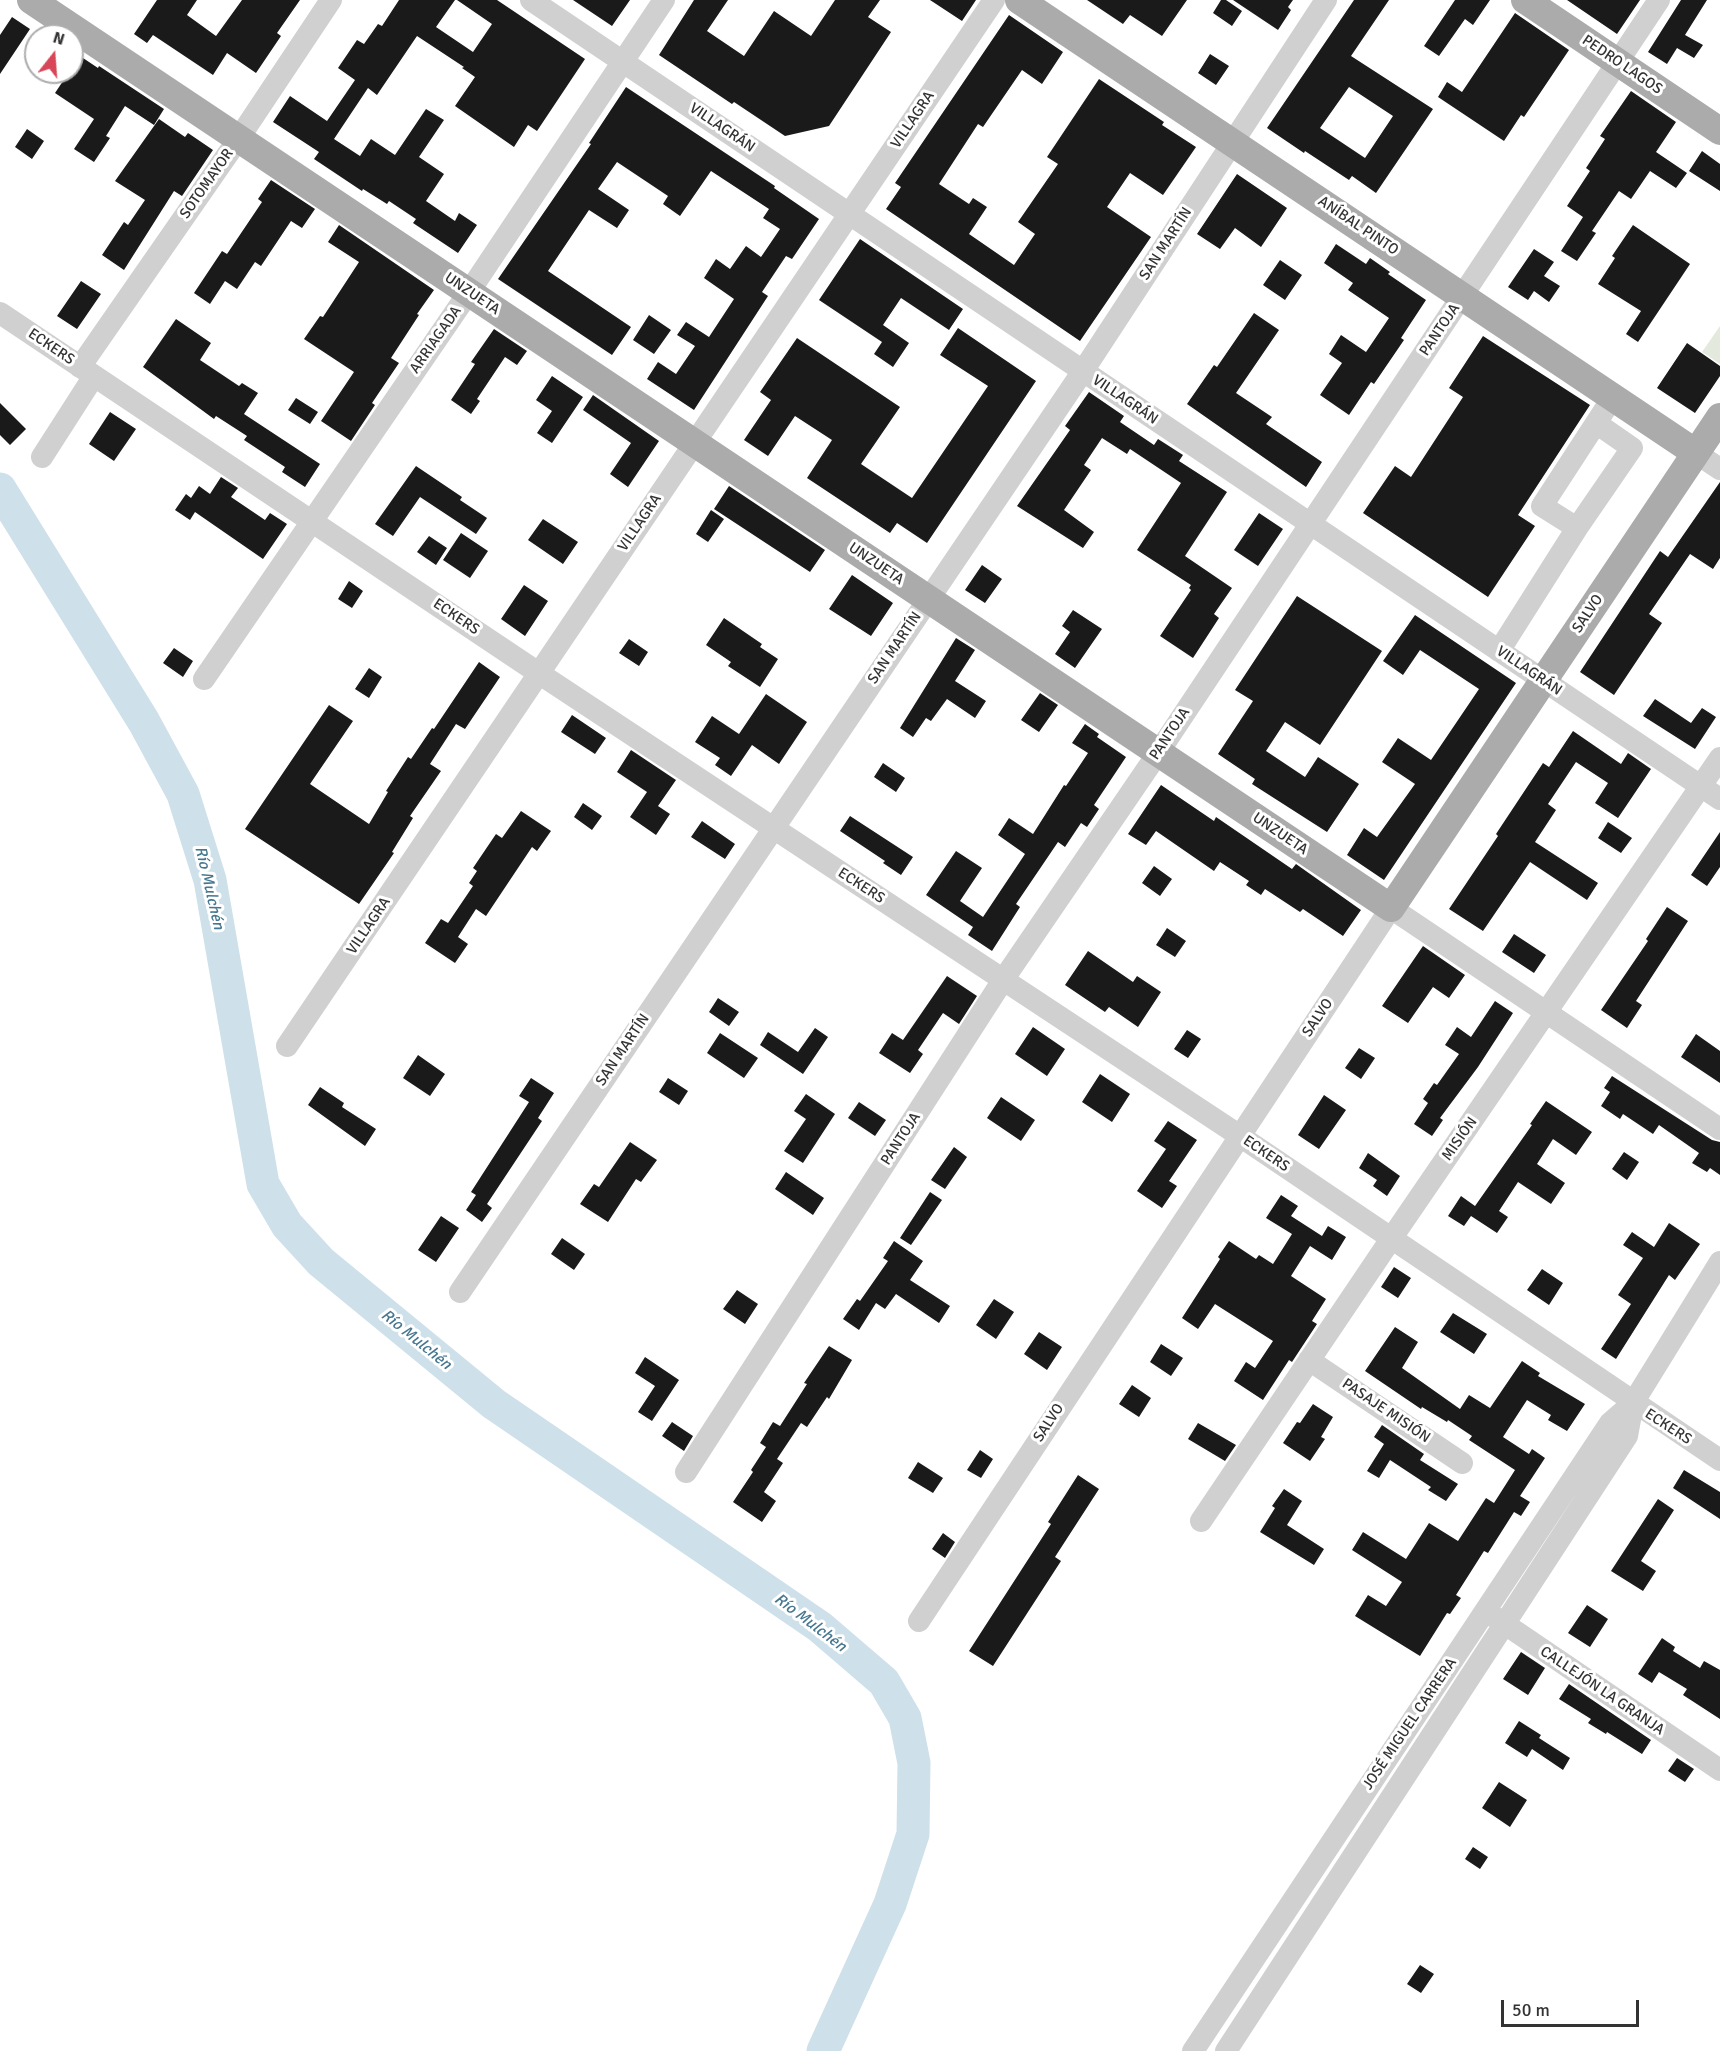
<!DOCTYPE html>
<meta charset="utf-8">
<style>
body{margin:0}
#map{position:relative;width:1720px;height:2051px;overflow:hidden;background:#fff;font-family:Signika,sans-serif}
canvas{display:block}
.north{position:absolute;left:24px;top:24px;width:60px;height:60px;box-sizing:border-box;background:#fff;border:2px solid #adadad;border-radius:50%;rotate:17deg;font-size:16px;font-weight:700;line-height:24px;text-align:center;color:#333}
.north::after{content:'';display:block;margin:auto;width:21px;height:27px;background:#d74759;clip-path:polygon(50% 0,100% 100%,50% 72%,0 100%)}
.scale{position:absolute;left:1501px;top:2000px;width:138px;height:27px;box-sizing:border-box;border:3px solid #333;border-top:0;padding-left:8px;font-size:18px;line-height:21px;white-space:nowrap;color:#333;-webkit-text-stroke:4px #fff;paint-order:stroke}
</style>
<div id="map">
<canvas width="1720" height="2051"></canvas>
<div class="north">N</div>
<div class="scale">50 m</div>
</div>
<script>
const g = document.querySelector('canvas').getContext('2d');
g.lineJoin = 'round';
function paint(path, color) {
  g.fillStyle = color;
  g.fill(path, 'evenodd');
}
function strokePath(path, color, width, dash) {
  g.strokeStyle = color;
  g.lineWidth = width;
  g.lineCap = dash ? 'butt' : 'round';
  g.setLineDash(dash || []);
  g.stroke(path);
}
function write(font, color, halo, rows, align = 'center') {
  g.font = font + ' Signika,sans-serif';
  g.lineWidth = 6;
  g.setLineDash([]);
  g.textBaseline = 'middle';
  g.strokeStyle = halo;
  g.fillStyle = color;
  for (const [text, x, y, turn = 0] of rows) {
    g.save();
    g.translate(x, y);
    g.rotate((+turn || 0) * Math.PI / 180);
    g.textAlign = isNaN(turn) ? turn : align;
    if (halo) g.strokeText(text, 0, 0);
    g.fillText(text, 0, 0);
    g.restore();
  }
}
const green = new Path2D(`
 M1720,326V364L1702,352Z`);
const river = new Path2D(`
 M0,489L144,722L183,794L210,880L263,1184L287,1225L321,1262L494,1404L820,1627L884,1682L905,1718L914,1763L913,1834L890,1904L823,2051`);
const building = new Path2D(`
 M157,0H197L187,15L216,36L242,0H300L277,33L281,36L256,73L227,53L213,75L153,35L147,43L134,34Z
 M399,0H455L436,27L473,52L492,24L457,0H497L585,59L537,131L528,125L514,147L455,106L475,77L462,68L464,67L417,36L377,95L368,88L334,139L360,156L371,139L395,155L426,109L444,120L419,157L444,174L426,201L455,221L459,213L477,225L458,253L413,223L416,219L389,201L387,204L363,189L362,191L314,159L319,152L273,122L290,96L327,121L355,80L338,68L357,40L364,44L378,24L382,26Z
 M573,0H630L612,26Z
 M694,0H728L707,31L744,56L774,11L811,36L835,0H880L868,17L891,32L829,126L785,136L734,102L732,104L659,55Z
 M930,0H976L962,21Z
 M1087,0H1187L1162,36L1130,15L1123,24Z
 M1221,0H1226L1242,11L1232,26L1213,13Z
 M1233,0H1293L1288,7L1291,10L1278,30Z
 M1354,0H1389L1351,56L1433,109L1376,193L1352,176L1349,180L1305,151L1304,153L1267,128ZM1349,87L1393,116L1365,158L1320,128Z
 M1455,0H1490L1473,25L1465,19L1439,56L1424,46Z
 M1567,0H1640L1617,34Z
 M1681,0H1707L1685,35L1703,45L1694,58L1677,48L1667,64L1648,52Z
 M1515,13L1569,50L1524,117L1521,115L1504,141L1438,97L1447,82L1462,92Z
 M1009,15L1063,52L1042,84L1022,70L983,127L978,124L939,184L969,204L973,198L987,207L969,234L1014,265L1035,234L1018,222L1058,164L1047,157L1099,79L1164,122L1162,125L1196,147L1163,195L1130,173L1107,207L1151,237L1080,341L886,209L901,187L895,183Z
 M12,17L30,29L0,74V35Z
 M1210,54L1229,66L1216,85L1198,73Z
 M80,56L98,68L99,66L164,109L154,125L125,106L106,136L110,138L94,162L74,149L94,119L55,93L69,72H72V68Z
 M626,87L775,186L774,188L819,219L792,259L786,256L762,292L768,296L694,410L647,379L658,362L676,374L695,346L677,335L686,322L709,337L734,299L704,278L716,259L730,269L746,246L761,257L780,229L763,218L769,209L711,171L680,216L663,204L668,196L617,162L598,189L629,210L617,228L589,210L548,271L631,327L612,355L498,279L591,144L589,143Z
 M1631,91L1676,122L1656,152L1687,173L1676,188L1650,171L1631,199L1619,191L1592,231L1596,233L1577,261L1561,251L1583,217L1567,206L1590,171L1586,168L1605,139L1600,136Z
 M159,119L185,137L188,133L213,150L182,196L174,191L124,270L102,255L124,222L128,225L145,200L115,181Z
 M27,129L44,141L32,159L15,147Z
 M1702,151L1720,164V191L1689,171Z
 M1237,174L1287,208L1261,247L1235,228L1220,249L1197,234Z
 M271,180L315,209L302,228L291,221L261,266L255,262L237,289L225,281L210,304L194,293L222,251L227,254L262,202L258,199Z
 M339,225L434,290L417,314L419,315L391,358L399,363L372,403L375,405L351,441L321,421L354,372L304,339L320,316L323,317L359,262L328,242Z
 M1633,225L1690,264L1638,342L1626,334L1641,311L1598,284L1615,258L1612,256Z
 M860,239L963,309L949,330L901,298L883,325L909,343L893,367L874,354L882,342L819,300Z
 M1336,244L1366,264L1370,258L1390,272L1388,274L1426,300L1401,338L1404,340L1374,384L1371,382L1349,415L1320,395L1342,363L1329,354L1341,335L1366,352L1389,318L1348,290L1353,283L1324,263Z
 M1534,249L1554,262L1544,276L1560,286L1549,302L1534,291L1528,300L1508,287Z
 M1280,260L1302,275L1285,300L1263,285Z
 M81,281L101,294L77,329L57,316Z
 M1254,313L1279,330L1236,393L1272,417L1266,424L1322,462L1306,487L1187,404L1214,365L1217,367Z
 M649,315L671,330L654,354L633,340Z
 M176,319L211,343L200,360L239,386L242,383L258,393L244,414L320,464L305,487L282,472L285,467L244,440L247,436L216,416L214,419L143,367Z
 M958,328L1036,381L927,543L897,523L890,533L807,478L832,440L795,416L768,456L744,440L771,400L760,392L797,338L900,407L861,464L912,498L988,386L940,355Z
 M494,329L527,351L517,365L505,357L477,399L480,401L471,414L451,400L475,364L471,362Z
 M1483,336L1590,405L1518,515L1535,526L1488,597L1363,513L1395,466L1411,477L1463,397L1449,388Z
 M1687,343L1720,366V376L1695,413L1657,388Z
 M552,376L583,397L552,443L537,433L552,411L536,400Z
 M1089,392L1124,416L1120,422L1154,445L1158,439L1183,455L1179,461L1227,492L1185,556L1232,588L1214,614L1219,618L1193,658L1160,636L1191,590L1189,588L1191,585L1137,550L1181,483L1130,449L1127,454L1102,438L1084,465L1091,470L1064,510L1094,532L1083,548L1017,506L1070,430L1065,426Z
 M593,395L659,441L628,487L610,474L631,443L583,410Z
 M296,398L318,412L310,424L288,410Z
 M0,403L26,429L10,445L0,435Z
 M110,412L136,429L114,461L89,444Z
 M416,466L462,497L460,500L487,518L476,534L420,497L393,536L375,524Z
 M221,477L238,488L231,497L265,520L270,513L287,524L263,559L195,512L190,520L175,510L186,494L191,498L199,486L210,494Z
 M1720,482V558L1713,569L1690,554L1649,614L1662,623L1614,695L1580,672L1660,551L1668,557Z
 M729,486L825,550L810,572L714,509Z
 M711,510L724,519L708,542L696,534Z
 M1259,513L1283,529L1258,566L1234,550Z
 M543,519L578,542L563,564L528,540Z
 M461,533L488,551L470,578L443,560Z
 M429,536L447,548L436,565L417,552Z
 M982,565L1002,579L985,603L965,590Z
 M852,575L893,603L871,636L829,609Z
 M349,581L363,591L352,608L338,599Z
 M524,585L548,601L525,636L501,619Z
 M1297,596L1382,651L1320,745L1285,722L1266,751L1305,777L1318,757L1359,784L1327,832L1252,784L1255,779L1218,754L1253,701L1235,690Z
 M1073,610L1102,629L1075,668L1055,654L1070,632L1062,626Z
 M1415,615L1516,683L1384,880L1347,855L1364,828L1377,837L1415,784L1382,762L1398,738L1431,760L1479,689L1420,650L1403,675L1383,661Z
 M724,618L762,644L760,647L778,659L760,687L728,666L731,662L706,645Z
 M956,638L975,650L955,681L986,701L975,718L947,699L931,721L926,718L913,737L900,728Z
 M629,639L648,652L639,666L619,653Z
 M174,648L193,661L183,677L163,663Z
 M479,662L500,677L465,729L456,724L430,764L441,771L410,816L413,818L392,852L394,853L359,904L245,829L329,705L353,721L310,784L369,824L388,792L386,791L408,757L411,759L432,728L434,729Z
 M369,668L382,677L369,698L355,689Z
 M1040,693L1058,705L1039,732L1021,720Z
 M766,694L807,722L779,764L752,745L731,776L715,765L720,758L695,742L712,716L739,734Z
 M1655,699L1691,723L1702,708L1716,717L1695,749L1643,716Z
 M572,715L606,738L595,754L561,732Z
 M1085,724L1099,734L1097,737L1126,757L1094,805L1099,809L1087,827L1081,823L1065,847L1058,842L1016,904L1020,907L992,951L968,935L973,927L926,895L956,851L982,868L960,901L983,917L1025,854L998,835L1009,818L1033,834L1064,785L1066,786L1088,753L1072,743Z
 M1573,731L1621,764L1628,753L1651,769L1618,818L1595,803L1608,783L1576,762L1548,804L1556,810L1535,842L1598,883L1587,900L1530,862L1483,931L1449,909L1498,836L1496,834L1543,763L1549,767Z
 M631,750L676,780L658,806L670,814L656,835L630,817L647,792L617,772Z
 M883,763L905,778L896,792L874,777Z
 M1161,785L1214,821L1216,817L1292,869L1296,864L1361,910L1343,936L1303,909L1300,912L1265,889L1261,895L1246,885L1249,881L1220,862L1214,871L1156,831L1146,845L1128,834Z
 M583,803L602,816L592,830L574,817Z
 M521,811L551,831L537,851L532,847L486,916L476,909L458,937L468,944L455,963L425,943L441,919L448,923L473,886L469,883L477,871L473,868L496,834L502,838Z
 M850,816L913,857L901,875L883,863L885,861L840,831Z
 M702,821L735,844L725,859L691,837Z
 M1608,822L1632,838L1621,853L1598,838Z
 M1720,832V867L1707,886L1691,875Z
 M1154,866L1172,879L1160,896L1142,883Z
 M1667,907L1688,921L1636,1001L1642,1005L1627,1028L1601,1010L1648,941L1646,939Z
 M1167,928L1186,941L1175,957L1156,945Z
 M1514,934L1546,955L1534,973L1502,952Z
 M1423,946L1465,975L1449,998L1433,987L1408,1023L1382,1006Z
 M1088,951L1133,982L1137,976L1161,992L1138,1027L1109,1007L1105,1012L1065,985Z
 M947,976L977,996L959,1024L943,1013L918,1050L923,1054L910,1073L879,1053L892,1033L903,1040Z
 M718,998L739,1012L729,1026L709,1012Z
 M1495,1001L1513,1013L1478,1067L1440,1118L1443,1120L1432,1136L1414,1124L1428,1103L1423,1099L1434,1083L1437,1085L1459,1054L1445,1045L1457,1027L1471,1037Z
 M1033,1027L1065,1049L1047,1076L1015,1054Z
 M815,1028L828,1037L803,1074L760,1045L768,1032L798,1052Z
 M1187,1030L1201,1039L1188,1058L1174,1049Z
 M720,1033L758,1058L744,1078L707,1053Z
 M1696,1034L1720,1051V1083L1681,1057Z
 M1359,1048L1375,1058L1361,1079L1345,1068Z
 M418,1055L445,1074L430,1096L403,1078Z
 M1100,1074L1130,1094L1112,1122L1082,1102Z
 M1612,1076L1712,1140L1720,1142V1175L1710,1168L1707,1172L1692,1163L1699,1153L1659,1125L1653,1134L1623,1114L1620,1119L1601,1106L1610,1092L1604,1088Z
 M531,1078L554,1093L538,1118L542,1121L487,1204L492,1208L482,1222L466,1210L476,1195L471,1192L529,1102L519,1096Z
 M668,1078L688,1091L679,1105L659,1092Z
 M320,1087L344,1103L342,1107L376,1129L365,1146L308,1105Z
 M806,1094L835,1114L803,1163L784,1151L806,1119L794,1111Z
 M1324,1095L1346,1110L1319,1149L1298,1135Z
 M1001,1097L1035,1120L1021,1141L987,1118Z
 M1546,1101L1592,1132L1576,1155L1553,1139L1537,1164L1565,1183L1551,1204L1518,1182L1499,1211L1508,1217L1497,1233L1471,1216L1464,1226L1448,1216L1461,1196L1475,1206L1532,1125L1530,1124Z
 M859,1102L886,1120L875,1136L848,1118Z
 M1168,1121L1197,1140L1169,1181L1177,1186L1162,1208L1137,1191L1166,1149L1154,1141Z
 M630,1142L657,1160L641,1182L636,1179L608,1222L580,1204L594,1184L599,1187Z
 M954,1147L967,1157L945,1189L931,1180Z
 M1624,1152L1639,1162L1627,1180L1612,1169Z
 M1368,1153L1400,1176L1387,1196L1373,1186L1377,1180L1359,1168Z
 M786,1172L824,1198L813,1215L775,1189Z
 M930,1192L942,1200L911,1245L900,1238Z
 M1281,1195L1298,1206L1291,1216L1322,1236L1328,1226L1346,1237L1332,1260L1310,1246L1291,1276L1326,1299L1312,1321L1317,1324L1292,1362L1289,1360L1263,1400L1234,1381L1246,1362L1255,1368L1273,1341L1215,1304L1198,1329L1182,1318L1220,1259L1218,1257L1229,1241L1256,1259L1259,1255L1273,1264L1292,1234L1266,1218Z
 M441,1216L459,1228L436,1262L418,1250Z
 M1669,1223L1700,1244L1675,1280L1669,1275L1616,1359L1601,1349L1631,1304L1618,1295L1643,1258L1623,1245L1632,1232L1654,1247Z
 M562,1238L585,1254L574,1270L551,1254Z
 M894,1241L923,1261L910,1280L950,1306L939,1323L896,1294L885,1309L876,1303L859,1330L843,1319L857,1299L860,1301L888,1261L883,1258Z
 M1394,1267L1411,1278L1398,1298L1381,1287Z
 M1542,1269L1563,1283L1549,1305L1527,1290Z
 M737,1290L758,1304L745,1324L723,1309Z
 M994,1299L1014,1312L996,1339L976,1325Z
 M1453,1313L1487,1334L1474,1354L1440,1332Z
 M1395,1327L1418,1342L1402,1368L1460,1409L1469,1395L1490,1408L1522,1361L1540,1373L1538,1376L1585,1404L1567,1431L1548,1420L1551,1415L1527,1400L1503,1437L1529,1454L1532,1449L1545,1458L1520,1496L1530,1502L1521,1516L1514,1512L1488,1553L1484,1551L1456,1595L1461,1598L1450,1614L1447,1613L1420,1656L1355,1616L1368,1595L1386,1606L1402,1582L1352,1550L1363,1532L1406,1559L1429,1523L1458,1541L1486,1498L1494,1503L1515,1470L1469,1440L1472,1436L1448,1420L1447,1422L1422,1407L1421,1409L1365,1371Z
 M1039,1332L1062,1347L1047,1370L1024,1354Z
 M1161,1344L1183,1358L1171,1376L1150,1362Z
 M829,1346L852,1360L829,1399L827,1397L807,1427L801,1423L777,1459L783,1463L764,1492L776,1501L762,1522L733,1502L753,1472L751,1470L766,1447L760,1443L773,1422L780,1426L807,1384L804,1383Z
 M645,1357L679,1380L652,1421L638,1412L655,1386L635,1373Z
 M1132,1385L1151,1398L1139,1417L1119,1404Z
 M1313,1404L1333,1417L1321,1437L1325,1439L1310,1461L1283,1443L1297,1422L1300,1423Z
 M672,1422L693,1436L684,1451L662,1436Z
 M1198,1423L1236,1445L1225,1461L1188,1439Z
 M1382,1425L1424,1454L1420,1460L1458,1484L1446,1501L1428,1490L1431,1487L1390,1460L1379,1478L1367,1471L1384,1444L1374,1437Z
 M980,1450L993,1459L981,1478L967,1470Z
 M918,1462L943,1478L933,1493L908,1478Z
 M1684,1470L1720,1492V1519L1673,1488Z
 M1078,1475L1099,1489L1055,1557L1061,1561L993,1666L969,1651L1051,1524L1048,1522Z
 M1284,1489L1302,1501L1287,1525L1324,1549L1314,1565L1260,1532L1275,1508L1272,1506Z
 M1658,1499L1674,1510L1641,1561L1656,1571L1643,1591L1611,1571Z
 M943,1533L955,1542L945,1558L932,1549Z
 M1587,1605L1608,1619L1590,1647L1568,1633Z
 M1662,1638L1675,1647L1673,1651L1700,1668L1704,1661L1720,1670V1719L1683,1695L1687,1689L1659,1672L1652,1683L1638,1674Z
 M1521,1652L1545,1668L1528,1695L1503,1679Z
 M1569,1684L1651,1740L1642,1754L1607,1732L1606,1734L1588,1723L1591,1719L1559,1699Z
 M1519,1721L1541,1735L1539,1738L1570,1758L1563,1770L1532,1749L1527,1757L1505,1743Z
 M1677,1758L1694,1769L1685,1782L1668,1771Z
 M1499,1782L1527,1800L1510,1827L1482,1808Z
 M1473,1847L1488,1857L1480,1869L1465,1859Z
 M1420,1965L1434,1974L1421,1993L1407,1984Z`);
const minor = new Path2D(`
 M531,0L1720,799
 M0,313L540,674L1228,1128L1720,1460
 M80,367L239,138L331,0
 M1696,453L1720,469
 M42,457L94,376
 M1577,528L1542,506L1613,397
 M1499,651L1577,528L1632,448L1596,423
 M204,679L469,292L664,0
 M287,1046L994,0
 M460,1292L1083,371L1326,0
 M1309,1360L1462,1463
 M1633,1403L1720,1262
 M686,1472L1003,980L1158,753L1659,0
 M1201,1521L1391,1239L1720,758
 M1493,1616L1720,1770
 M919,1621L1391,908L1720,1129
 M1193,2051L1610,1423L1633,1403L1627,1436L1226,2051`);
const major = new Path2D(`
 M31,0L1391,908L1720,417
 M1019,0L1696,453
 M1525,0L1720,131`);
const streetNames = [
 ["PEDRO LAGOS",1622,65,34],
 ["VILLAGRA",913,120,-56],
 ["VILLAGRÁN",722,128,34],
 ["SOTOMAYOR",207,184,-55],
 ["ANÍBAL PINTO",1358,226,34],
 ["SAN MARTÍN",1166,244,-57],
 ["UNZUETA",472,294,34],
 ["PANTOJA",1440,330,-56],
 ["ARRIAGADA",436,340,-55],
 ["ECKERS",51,347,34],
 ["VILLAGRÁN",1125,400,34],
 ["VILLAGRA",640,523,-56],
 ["UNZUETA",876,564,34],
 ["SALVO",1588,614,-56],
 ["ECKERS",456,617,34],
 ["SAN MARTÍN",895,648,-56],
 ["VILLAGRÁN",1529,671,34],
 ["PANTOJA",1170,734,-56],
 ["UNZUETA",1280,834,34],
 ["ECKERS",861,886,33],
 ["VILLAGRA",369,926,-56],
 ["SALVO",1318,1018,-56],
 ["SAN MARTÍN",623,1050,-56],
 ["PANTOJA",901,1139,-57],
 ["MISIÓN",1460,1139,-55],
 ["ECKERS",1266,1154,34],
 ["PASAJE MISIÓN",1386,1411,34],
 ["SALVO",1049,1423,-57],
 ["ECKERS",1668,1427,33],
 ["CALLEJÓN LA GRANJA",1602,1691,34],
 ["JOSÉ MIGUEL CARRERA",1410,1724,-56]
];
const waterNames = [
 ["Río Mulchén",209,888,77],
 ["Río Mulchén",416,1340,39],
 ["Río Mulchén",810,1623,37]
];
paint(green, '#e3e9dc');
strokePath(river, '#cee0e9', 33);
paint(building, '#1a1a1a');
strokePath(minor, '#d0d0d0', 22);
strokePath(major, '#ababab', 28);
write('15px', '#333', '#fff', streetNames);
write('italic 16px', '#46778f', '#fff', waterNames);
</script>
